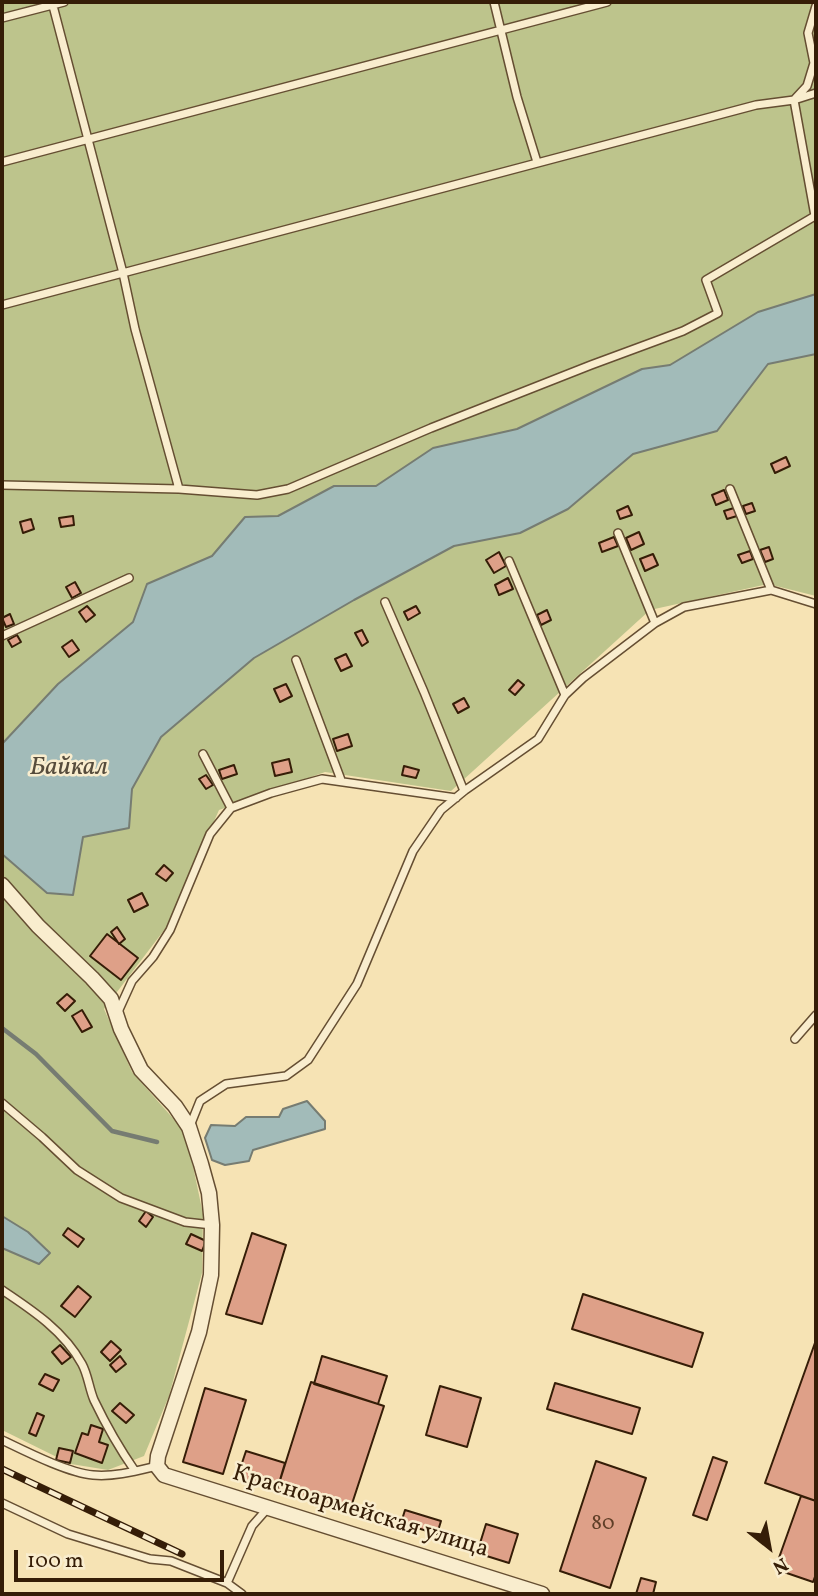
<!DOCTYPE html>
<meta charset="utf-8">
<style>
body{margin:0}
#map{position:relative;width:818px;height:1596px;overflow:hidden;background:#f6e3b4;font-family:Vollkorn,serif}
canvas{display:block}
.frame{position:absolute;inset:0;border:4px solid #351d07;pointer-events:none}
.north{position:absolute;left:734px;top:1512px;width:70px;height:70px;-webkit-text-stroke:5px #f9edce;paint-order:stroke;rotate:149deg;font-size:19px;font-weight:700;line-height:28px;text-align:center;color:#351d07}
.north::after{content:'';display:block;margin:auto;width:24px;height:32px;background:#351d07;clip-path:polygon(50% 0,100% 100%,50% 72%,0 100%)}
.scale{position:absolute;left:14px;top:1550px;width:210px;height:32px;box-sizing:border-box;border:4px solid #351d07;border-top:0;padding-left:9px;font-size:21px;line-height:24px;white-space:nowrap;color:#351d07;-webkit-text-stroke:5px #f9edce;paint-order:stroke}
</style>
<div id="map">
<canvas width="818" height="1596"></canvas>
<div class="frame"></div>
<div class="north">N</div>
<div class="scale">100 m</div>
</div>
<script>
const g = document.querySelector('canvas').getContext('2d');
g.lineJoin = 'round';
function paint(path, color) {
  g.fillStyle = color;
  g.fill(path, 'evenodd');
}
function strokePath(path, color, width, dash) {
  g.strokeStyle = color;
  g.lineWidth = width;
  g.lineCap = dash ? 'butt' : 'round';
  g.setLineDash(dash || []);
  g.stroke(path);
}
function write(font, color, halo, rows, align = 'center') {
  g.font = font + ' Vollkorn,serif';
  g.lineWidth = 5;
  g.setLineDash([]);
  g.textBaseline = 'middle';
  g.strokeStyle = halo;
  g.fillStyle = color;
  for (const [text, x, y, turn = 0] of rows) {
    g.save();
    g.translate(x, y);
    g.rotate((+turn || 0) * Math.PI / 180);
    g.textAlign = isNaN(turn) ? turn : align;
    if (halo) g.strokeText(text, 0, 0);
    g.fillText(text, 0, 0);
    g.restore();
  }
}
const green = new Path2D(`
 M2,2H816V596L768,584L650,610L451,791L325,772L219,810L168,925L104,1009L132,1072L186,1133L203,1214L202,1273L169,1396L144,1456L108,1470L71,1464L2,1430Z`);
const water = new Path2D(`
 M816,294V354L768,364L717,431L633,454L568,509L520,533L454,546L354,600L254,658L161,737L132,789L129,828L83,837L73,895L47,893L2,854V744L58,684L133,622L147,584L212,556L245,517L278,516L334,486H376L433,448L517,429L642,369L670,365L758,312Z
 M307,1101L325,1121V1129L253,1150L249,1161L225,1165L212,1160L205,1138L211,1125L235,1126L246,1117H279L283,1109Z
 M2,1216L28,1232L50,1253L39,1264L2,1248Z`);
const stream = new Path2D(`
 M2,1028L36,1054L112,1131L157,1142`);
const building = new Path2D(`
 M786,457L790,466L775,473L771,464Z
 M724,490L728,500L716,505L712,495Z
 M752,503L755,511L746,514L743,506Z
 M628,506L632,515L620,519L617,511Z
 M734,508L737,516L727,519L724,511Z
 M73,516L74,525L61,527L59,518Z
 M31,519L34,529L23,533L20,522Z
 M639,532L644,544L631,550L626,538Z
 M614,537L618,546L602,552L599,543Z
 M769,547L773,559L765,562L760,550Z
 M750,551L753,559L742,563L738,555Z
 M499,552L506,566L494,573L486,560Z
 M653,554L658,565L645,571L640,559Z
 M508,578L513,589L499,595L495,585Z
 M75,582L81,593L72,598L66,587Z
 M87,606L95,615L86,622L79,612Z
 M416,606L420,613L408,620L404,612Z
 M547,610L551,620L541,625L537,615Z
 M10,614L14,624L6,627L2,618Z
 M362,630L368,642L362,646L355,633Z
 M17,635L21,642L12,647L8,640Z
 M72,640L79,650L69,657L62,647Z
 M346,654L352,666L341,671L335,659Z
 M518,680L524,685L515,695L509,690Z
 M286,684L292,696L280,702L274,689Z
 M464,698L469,707L458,713L453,704Z
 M348,734L352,746L337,751L333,739Z
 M289,759L292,772L275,776L272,763Z
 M234,765L237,774L222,779L219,770Z
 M404,766L419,770L416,778L402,775Z
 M206,775L213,785L206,789L199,779Z
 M164,865L173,873L166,881L156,874Z
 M142,893L148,905L134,912L128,900Z
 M117,927L125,939L119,944L111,932Z
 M107,934L138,958L121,980L90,956Z
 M67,994L75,1001L65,1011L57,1003Z
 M82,1010L92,1027L82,1032L72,1016Z
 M146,1211L153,1217L146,1227L139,1221Z
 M68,1228L84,1239L78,1247L63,1235Z
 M252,1233L286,1245L262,1324L226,1314Z
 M191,1234L206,1241L202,1251L186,1244Z
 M78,1286L91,1297L75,1317L61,1306Z
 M583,1294L703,1333L692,1367L572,1329Z
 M816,1340V1501L765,1483Z
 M111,1341L121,1350L110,1361L101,1352Z
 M60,1345L71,1357L62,1364L52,1352Z
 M120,1356L126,1364L116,1372L110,1365Z
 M322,1356L387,1376L378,1404L314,1384Z
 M45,1374L59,1380L53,1391L39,1384Z
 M311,1382L384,1406L349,1513L277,1490Z
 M555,1383L640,1408L632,1434L547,1409Z
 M440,1386L481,1398L467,1447L426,1435Z
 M205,1388L246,1400L223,1474L183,1462Z
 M120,1403L134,1415L126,1423L112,1411Z
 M37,1413L44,1416L36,1436L29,1433Z
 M91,1425L103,1429L99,1442L108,1445L102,1463L75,1453L82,1433L88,1435Z
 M59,1448L73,1451L70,1463L56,1460Z
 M246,1451L285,1463L277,1490L237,1478Z
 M713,1457L727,1462L707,1520L693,1515Z
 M596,1461L646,1478L610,1588L560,1571Z
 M801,1496L816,1501V1574L813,1582L775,1569Z
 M405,1510L441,1521L437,1534L401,1523Z
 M486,1524L518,1534L509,1563L477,1553Z
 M641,1578L656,1582L653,1594H636Z`);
const lane = new Path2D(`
 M52,2L123,273L135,329L179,489
 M494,2L517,97L537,162
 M2,18L64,2
 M2,162L607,2
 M2,305L756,105L794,100L816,93
 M2,485L179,489L257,495L288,489L431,428L591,365L683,331L718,313L706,280L815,216L794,100L807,86L814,63L808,33L816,6
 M730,489L771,590
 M618,533L655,623
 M509,561L565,695
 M385,602L424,692L464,791
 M2,636L129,578
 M296,660L341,780
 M203,754L231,808
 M117,1014L132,981L153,957L170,930L210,834L231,808L271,793L322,779L456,798
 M795,1039L816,1015
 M2,1103L42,1137L77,1170L121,1198L185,1222L212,1225
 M190,1126L200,1101L226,1084L286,1076L308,1060L357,984L413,851L441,810L464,791L538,739L565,695L583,678L655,623L684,607L771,590L816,604
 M2,1290C32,1310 64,1331 82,1364C88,1375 89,1388 94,1400C106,1425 119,1448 135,1471
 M2,1440C25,1451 68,1473 93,1475C114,1477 136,1471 157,1466
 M2,1503L68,1534L150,1559L171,1561L227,1583
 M242,1594L227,1583L252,1526L267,1509`);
const street = new Path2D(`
 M2,885L38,926L92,978L111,999L121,1029L141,1070L175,1106L189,1127L201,1164L209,1193L212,1225L211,1275L199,1332L158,1456L157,1466L164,1475L542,1594`);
const rail = new Path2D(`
 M2,1469L182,1554`);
const numberNames = [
 ["80",603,1525]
];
const streetNames = [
 ["Красноармейская улица",360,1513,17]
];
const waterNames = [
 ["Байкал",69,769]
];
paint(green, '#bdc48c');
paint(water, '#a2bbb9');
strokePath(water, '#767c72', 2);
strokePath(stream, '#767c72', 4.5);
paint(building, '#dea088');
strokePath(building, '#351d07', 2);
strokePath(lane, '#654e32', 10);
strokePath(street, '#654e32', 17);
strokePath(lane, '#f9edce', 7);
strokePath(street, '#f9edce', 14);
strokePath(rail, '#351d07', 7);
strokePath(rail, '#f9edce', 4.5, [13]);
write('21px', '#5f3e27', null, numberNames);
write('24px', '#351d07', '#f9edce', streetNames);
write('italic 26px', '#564c3c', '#f9edce', waterNames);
</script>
